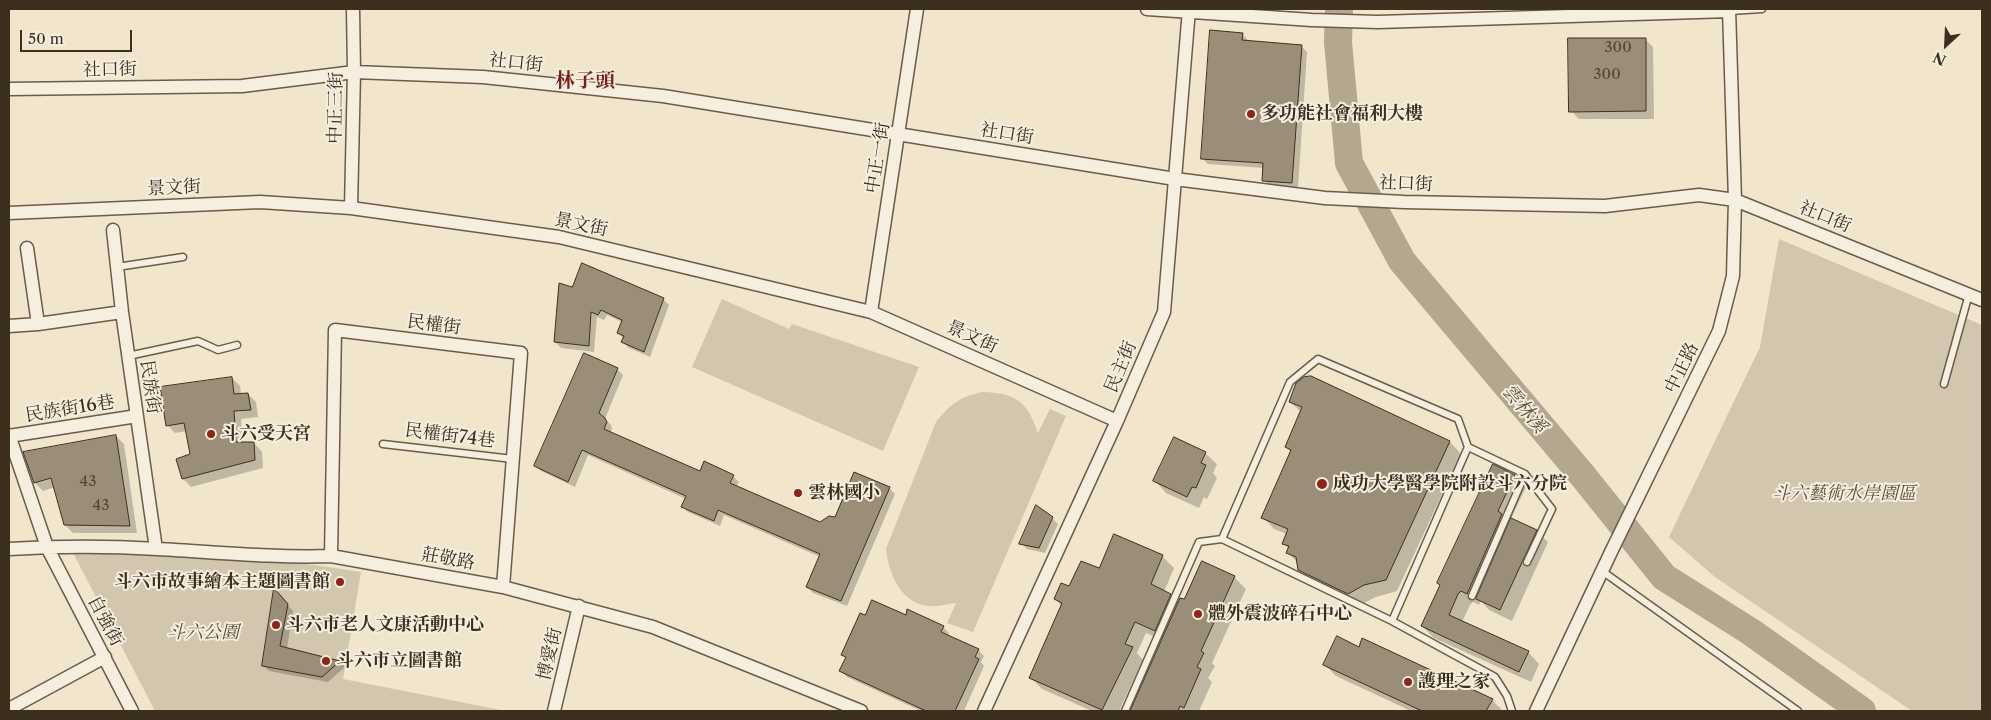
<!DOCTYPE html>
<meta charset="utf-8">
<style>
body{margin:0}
#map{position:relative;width:1991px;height:720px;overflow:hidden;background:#f1e5cc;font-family:"Libre Caslon Text",serif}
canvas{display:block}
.frame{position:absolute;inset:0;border:10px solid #3d2f1d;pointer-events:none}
.north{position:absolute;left:1921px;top:20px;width:50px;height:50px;-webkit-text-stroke:4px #f6eede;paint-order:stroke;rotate:205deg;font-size:14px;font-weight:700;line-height:20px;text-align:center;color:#3d2f1d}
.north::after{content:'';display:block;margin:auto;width:18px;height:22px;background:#3d2f1d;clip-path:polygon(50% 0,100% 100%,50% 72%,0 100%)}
.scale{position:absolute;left:20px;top:30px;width:112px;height:22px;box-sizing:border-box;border:2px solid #3d2f1d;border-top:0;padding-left:6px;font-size:15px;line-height:18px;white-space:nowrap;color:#3d2f1d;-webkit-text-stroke:4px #f6eede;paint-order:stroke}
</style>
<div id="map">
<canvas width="1991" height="720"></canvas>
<div class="frame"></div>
<div class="north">N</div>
<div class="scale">50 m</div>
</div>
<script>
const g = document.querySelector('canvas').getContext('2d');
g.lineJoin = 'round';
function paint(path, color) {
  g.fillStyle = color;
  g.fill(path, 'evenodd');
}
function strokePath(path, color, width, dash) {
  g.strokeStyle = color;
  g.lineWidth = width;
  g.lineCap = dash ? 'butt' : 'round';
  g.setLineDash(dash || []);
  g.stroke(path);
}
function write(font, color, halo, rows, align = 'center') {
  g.font = font + ' "Libre Caslon Text","Noto Serif TC",serif';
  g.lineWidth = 4;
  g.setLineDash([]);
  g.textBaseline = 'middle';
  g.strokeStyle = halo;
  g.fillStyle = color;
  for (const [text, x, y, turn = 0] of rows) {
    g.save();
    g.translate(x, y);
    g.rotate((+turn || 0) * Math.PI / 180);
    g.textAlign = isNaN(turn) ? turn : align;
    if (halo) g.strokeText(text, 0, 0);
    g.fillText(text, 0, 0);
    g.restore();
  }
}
const green = new Path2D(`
 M1779,239L1982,325V711H1912L1715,577L1669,537L1760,347Z
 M722,299L789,329L792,324L919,367L883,451L692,367Z
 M982,392C1016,393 1027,401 1038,433L1050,409L1066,416L973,632L947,623L956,603C947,604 938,607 928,606C900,602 889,574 886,549L936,422C949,405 961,396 982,392Z
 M70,547C167,552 265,556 361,572L343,679L506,711H155Z`);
const shadow = new Path2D(`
 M1242,34L1248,40V42L1301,46L1307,52L1298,188L1270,186L1264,180V168L1208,164L1202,158Z
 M1645,39L1653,47L1654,119H1579L1571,111Z
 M572,288L663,299L669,305L650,357L629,348L623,342L624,339L618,333L622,322L607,315L604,320L597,317L594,352L561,348L555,342Z
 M617,369L623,375L605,419L611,425L612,429L610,433L700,472L733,476L739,482L736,487L820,523L836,519L889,488L895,494L847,606L813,593L807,587L820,557L724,515L720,526L688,512L682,506L686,499L588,455L575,487L541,471L535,466Z
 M232,378L240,386L241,394H248L256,402L258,417L241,419L243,443H254L262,452L263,468L191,487L183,479L191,455L187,431L175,433L167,425Z
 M1311,378L1450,442L1461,454L1397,591L1376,597L1360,605L1311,581L1299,569L1298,563L1288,553L1289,549L1284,544L1287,534L1274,529L1263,517L1291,452L1286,447L1301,412L1290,402Z
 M116,436L124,444L137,533H73L65,525L55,487L43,491L35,483L25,453Z
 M1205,453L1217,464L1213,473L1217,478L1207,499L1204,497L1199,508L1166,493L1155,481Z
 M1514,476L1526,487L1511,519L1536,531L1548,542L1512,621L1489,610L1481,601L1479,605L1473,602L1470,605L1462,622L1528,652L1539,664L1531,682L1434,638L1422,626L1441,586L1438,583Z
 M1052,518L1058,524L1045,553L1027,549L1021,543Z
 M1162,556L1174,568L1164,592L1170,595L1179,603L1234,577L1246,589L1212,663L1215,666L1208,678L1212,682L1199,711H1132L1163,640L1146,633L1137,653L1143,660L1119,711H1092L1042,689L1030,677L1062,606L1055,599L1070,588L1100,570Z
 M280,596L293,611L287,648L340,662L345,667L328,682L269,671L263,665Z
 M907,617L943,627L949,633L948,636L978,650L984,656L981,662L984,666L964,711H921L847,677L841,671L847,658L843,655Z
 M1359,649L1492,700L1503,711H1411L1336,676L1325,665Z`);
const river = new Path2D(`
 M1339,9L1338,42L1349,163L1402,261L1583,476L1664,577L1751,632L1862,711`);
const building = new Path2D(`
 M1210,30L1243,33L1242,40L1302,45L1292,183L1262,181L1263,163L1201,159Z
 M1568,38H1646V111L1569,112Z
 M582,263L664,298L644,352L621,342L624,336L617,333L622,320L601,310L598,315L591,312L589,346L554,342L559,283L572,287Z
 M584,353L618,368L599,413L605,418L607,422L604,429L700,471L704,461L734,475L730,483L820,522L829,516L835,517L854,472L890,487L841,601L806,587L820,554L718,510L714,521L681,507L686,496L582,450L568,482L534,466Z
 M1311,376L1450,441L1386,580L1364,585L1348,594L1298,570L1296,557L1286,553L1289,546L1282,544L1288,529L1261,518L1291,450L1285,447L1302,407L1289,402L1296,383L1304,377Z
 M232,377L234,394L248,393L251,410L234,411L236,442H254L255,460L182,479L176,459L190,454L184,423L166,426L160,387Z
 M116,435L130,526L64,525L51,478L34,483L23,452Z
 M1174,437L1206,452L1201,463L1206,465L1196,488L1192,487L1187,497L1153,481Z
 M1493,464L1515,475L1498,511L1502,514L1467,594L1461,591L1458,594L1449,615L1529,651L1519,672L1421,626L1440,585L1437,583Z
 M1036,505L1053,517L1039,548L1019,544Z
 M1511,518L1537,530L1500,610L1476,599Z
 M1114,534L1163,555L1151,584L1171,594L1155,631L1135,622L1125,644L1133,647L1102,710L1029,678L1062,603L1054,599L1061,583L1069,586L1081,561L1099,568Z
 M1202,561L1235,576L1201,651L1204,653L1197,667L1201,669L1184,708L1180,706L1178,711H1130L1180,598L1184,599Z
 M274,588L288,604L280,646L340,661L322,677L262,666Z
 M872,600L906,615L907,609L944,626L941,632L979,649L975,657L979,659L955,711H926L839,671L846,657L841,655L860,613L865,615Z
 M1337,636L1359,647L1362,638L1493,699L1486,711H1422L1323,665Z`);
const service = new Path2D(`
 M1730,11L1762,9
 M117,267L183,257
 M128,356L198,341L218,350L237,345
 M1944,384L1969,294
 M383,444L513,459
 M1468,447L1525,474L1552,509L1527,562
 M1222,539L1290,382L1318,359L1458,419L1468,447L1392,621
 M1602,571L1798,711
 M1472,596L1525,474
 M1125,711L1199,542L1222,539L1392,621L1495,677L1507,696L1512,711`);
const minor = new Path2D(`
 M1147,9L1312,20L1378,22L1730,11
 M9,89L242,86L354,72L483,77L663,96L1175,179L1325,198L1404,202L1605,206L1699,195L1735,200L1982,300
 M351,208L354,72L353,9
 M9,213L260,202L351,208L559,237L871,312L1117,421
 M113,230L122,312L156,549
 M27,248L38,324
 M871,312L917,9
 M9,326L38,324L122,312
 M9,435L47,547L132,711
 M9,436L137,416
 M9,549C58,546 109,546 158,549C216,552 273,558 331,556L503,587L653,627L861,711
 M331,556L335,330L521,353L503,587
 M9,709L105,657
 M554,711L579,606
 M984,711L1117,421L1164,312L1189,9
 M1536,711L1611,552L1719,331L1733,276L1735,200L1729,9`);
const markers = [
 [1251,114,5,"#8f2418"],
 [211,434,5,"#8f2418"],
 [1322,484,6,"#8f2418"],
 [798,493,5,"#8f2418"],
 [340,582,5,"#8f2418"],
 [1198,614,5,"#8f2418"],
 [276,625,5,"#8f2418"],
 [326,661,5,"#8f2418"],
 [1408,682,5,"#8f2418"]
];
const numberNames = [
 ["300",1618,48],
 ["300",1607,75],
 ["43",88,482],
 ["43",101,506]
];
const streetNames = [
 ["社口街",516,63,6],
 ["社口街",110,70,-1],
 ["中正三街",336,108,-89],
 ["社口街",1007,134,9],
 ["中正一街",878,158,-81],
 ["社口街",1406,184,2],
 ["景文街",174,188,-2],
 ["社口街",1825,217,22],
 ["景文街",581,225,12],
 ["民權街",434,325,7],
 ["景文街",972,337,24],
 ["民主街",1121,367,-67],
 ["中正路",1682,368,-64],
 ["民族街",150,387,82],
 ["民族街16巷",70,409,-9],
 ["民權街74巷",450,436,7],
 ["莊敬路",448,559,10],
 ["自強街",105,621,62],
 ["博愛街",550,654,-77]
];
const poiNames = [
 ["多功能社會福利大樓",1261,114],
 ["斗六受天宮",221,434],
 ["成功大學醫學院附設斗六分院",1333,484],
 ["雲林國小",808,493],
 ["斗六市故事繪本主題圖書館",330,582,"right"],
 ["體外震波碎石中心",1208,614],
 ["斗六市老人文康活動中心",286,625],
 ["斗六市立圖書館",336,661],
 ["護理之家",1418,682]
];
const parkNames = [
 ["斗六藝術水岸園區",1844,494],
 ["斗六公園",203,633]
];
const waterNames = [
 ["雲林溪",1524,409,50]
];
const quarterNames = [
 ["林子頭",585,81]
];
paint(green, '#d2c6ae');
paint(shadow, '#0003');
strokePath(river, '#b4a790', 28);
paint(building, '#9b8e78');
strokePath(building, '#3d2f1d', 1);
strokePath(service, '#6a5c49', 9);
strokePath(minor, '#6a5c49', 15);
strokePath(service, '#f6eede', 6);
strokePath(minor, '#f6eede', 12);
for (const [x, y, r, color] of markers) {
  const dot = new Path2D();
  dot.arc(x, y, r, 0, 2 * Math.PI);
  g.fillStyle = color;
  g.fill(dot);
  strokePath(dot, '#f6eede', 2);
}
write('15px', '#544734', null, numberNames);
write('18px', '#3d2f1d', '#f6eede', streetNames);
write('bold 18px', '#3d2f1d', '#f6eede', poiNames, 'left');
write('italic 18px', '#5b4d3a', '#f6eede', parkNames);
write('italic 19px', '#5b4d3a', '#f6eede', waterNames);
write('bold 20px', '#7a1f14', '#f6eede', quarterNames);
</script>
